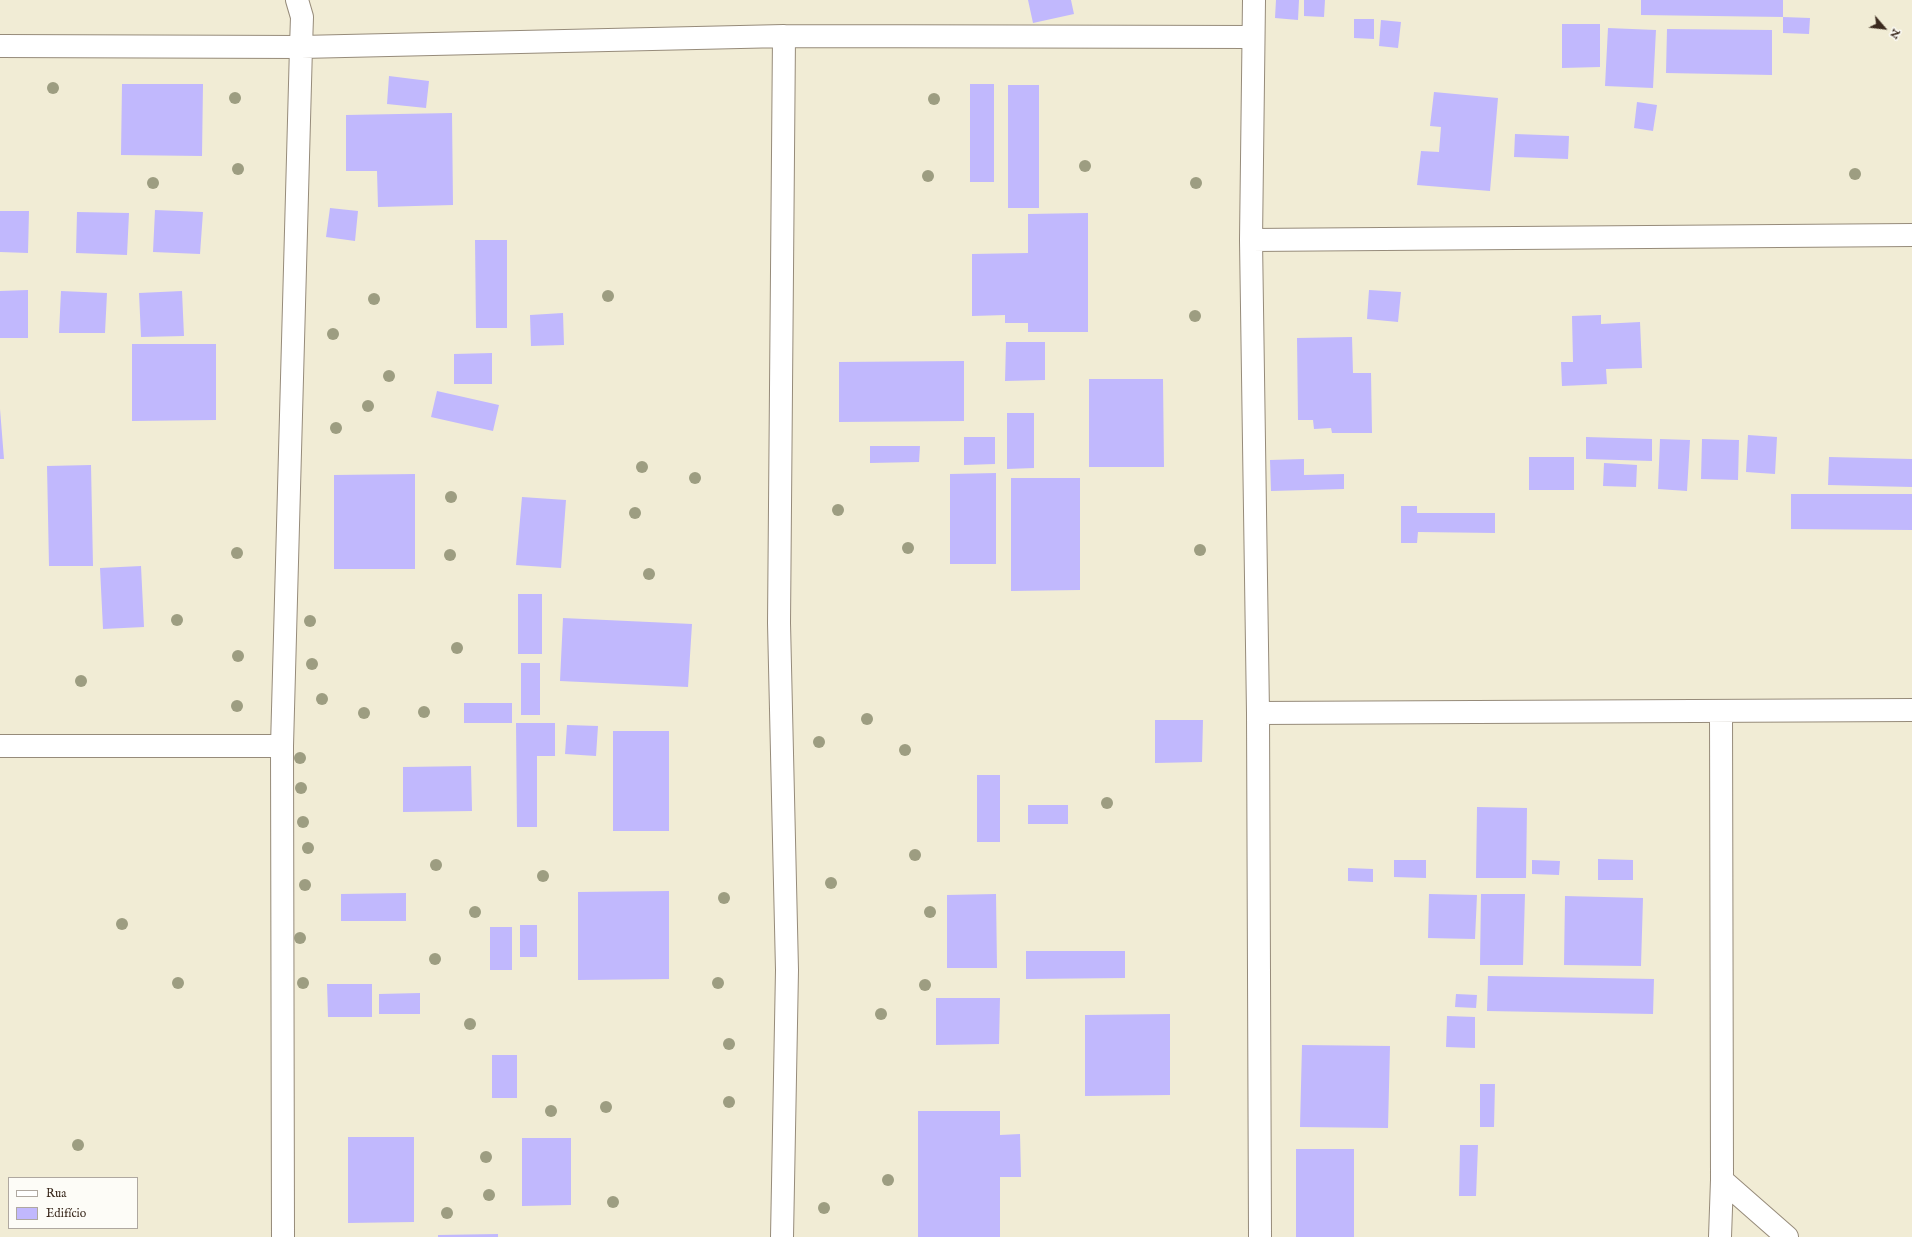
<!DOCTYPE html>
<meta charset="utf-8">
<style>
body{margin:0}
#map{position:relative;width:1912px;height:1237px;overflow:hidden;background:#f1ecd5;font-family:"IM FELL English",serif}
canvas{display:block}
.legend{position:absolute;left:8px;top:1177px;width:130px;height:52px;box-sizing:border-box;background:#fdfcf7;border:1px solid #afa8a0;margin:0;padding:5px 7px;list-style:none;font-size:12px;color:#3b2a1e}
.legend li{display:flex;align-items:center;gap:8px;height:20px}
.legend b{width:20px;border:1px solid #afa8a0}
.north{position:absolute;left:1864px;top:8px;width:40px;height:40px;-webkit-text-stroke:3px #fdfcf7;paint-order:stroke;rotate:118deg;font-size:11px;font-weight:700;line-height:16px;text-align:center;color:#3b2a1e}
.north::after{content:'';display:block;margin:auto;width:14px;height:18px;background:#3b2a1e;clip-path:polygon(50% 0,100% 100%,50% 72%,0 100%)}
</style>
<div id="map">
<canvas width="1912" height="1237"></canvas>
<ul class="legend">
<li><b style="height:5px;background:#fff"></b>Rua</li>
<li><b style="height:11px;background:#c1b8fd"></b>Edifício</li>
</ul>
<div class="north">N</div>
</div>
<script>
const g = document.querySelector('canvas').getContext('2d');
g.lineJoin = 'round';
function paint(path, color) {
  g.fillStyle = color;
  g.fill(path, 'evenodd');
}
function strokePath(path, color, width, dash) {
  g.strokeStyle = color;
  g.lineWidth = width;
  g.lineCap = dash ? 'butt' : 'round';
  g.setLineDash(dash || []);
  g.stroke(path);
}
const building = new Path2D(`
 M1028,0H1071L1074,14L1033,23Z
 M1276,0H1299L1298,20L1275,18Z
 M1304,0H1325L1324,17L1304,16Z
 M1641,0H1783V17L1641,15Z
 M1783,17L1810,18L1809,34L1783,33Z
 M1354,19H1374V39L1354,38Z
 M1381,20L1401,22L1398,48L1379,46Z
 M1562,24H1600V67L1562,68Z
 M1608,28L1656,30L1653,88L1605,86Z
 M1667,29L1772,30V75L1666,73Z
 M389,76L429,81L426,108L387,104Z
 M122,84H203L202,156L121,155Z
 M970,84H994V182H970Z
 M1008,85H1039V208H1008Z
 M1434,92L1498,98L1490,191L1417,185L1421,151L1439,152L1441,127L1430,126Z
 M1637,102L1657,105L1653,131L1634,128Z
 M452,113L453,205L378,207L377,171H346V115Z
 M1515,134L1569,136L1568,159L1514,157Z
 M330,208L358,211L355,241L326,237Z
 M155,210L203,212L200,254L153,252Z
 M0,211H29L28,253L0,252Z
 M77,212L129,213L127,255L76,253Z
 M1088,213V332H1028V323H1005V315L972,316V254L1028,253V214Z
 M475,240H507V328H476Z
 M28,290V338H0V291Z
 M1369,290L1401,292L1398,322L1367,319Z
 M61,291L107,293L105,333H59Z
 M182,291L184,336L141,337L139,293Z
 M563,313L564,345L531,346L530,315Z
 M1601,315V324L1640,322L1642,368L1606,369L1607,384L1562,386L1561,362H1573L1572,316Z
 M1352,337L1353,373H1371L1372,433H1332L1331,428L1314,429L1313,420H1298L1297,338Z
 M1006,342H1045V380L1005,381Z
 M132,344H216V420L132,421Z
 M492,353V384H454V354Z
 M964,361V421L839,422V362Z
 M1089,379H1163L1164,467H1089Z
 M437,391L499,405L493,431L431,417Z
 M0,409L4,459H0Z
 M1007,413H1034V468L1007,469Z
 M1748,435L1777,437L1775,474L1746,472Z
 M964,437H995V464L964,465Z
 M1586,437L1652,439V461L1586,459Z
 M1660,439L1690,440L1687,491L1658,489Z
 M1702,439L1739,440L1738,480L1701,479Z
 M870,446H920L919,462L870,463Z
 M1529,457H1574V490H1529Z
 M1829,457L1912,459V487L1828,485Z
 M1304,459V475L1344,474V489L1271,491L1270,460Z
 M1604,463L1637,465L1636,487L1603,486Z
 M91,465L93,566H49L47,466Z
 M996,473V564H950V474Z
 M415,474V569H334V475Z
 M1011,478H1080V590L1011,591Z
 M1791,494H1912V530L1791,529Z
 M522,497L566,500L561,568L516,565Z
 M1401,506H1417V513H1495V533L1418,532L1417,543H1401Z
 M141,566L144,627L103,629L100,568Z
 M518,594H542V654H518Z
 M563,618L692,624L688,687L560,681Z
 M521,663H540V715H521Z
 M464,703H512V723H464Z
 M1155,720H1203L1202,762L1155,763Z
 M516,723H555V756H537V827H517Z
 M567,725L598,726L596,756L565,754Z
 M613,731H669V831H613Z
 M471,766L472,811L403,812V767Z
 M977,775H1000V842H977Z
 M1028,805H1068V824H1028Z
 M1477,807L1527,808L1526,878H1476Z
 M1598,859L1633,860V880H1598Z
 M1394,860H1426V878L1394,877Z
 M1532,860L1560,861L1559,875L1532,874Z
 M1348,868L1373,869V882L1348,881Z
 M669,891V979L578,980V892Z
 M406,893V921H341V894Z
 M996,894L997,968H947V895Z
 M1429,894L1477,895L1475,939L1428,938Z
 M1481,894H1525L1523,965H1480Z
 M1565,896L1643,898L1641,966L1564,965Z
 M520,925H537V957H520Z
 M490,927H512V970H490Z
 M1026,951H1125V978L1026,979Z
 M1488,976L1654,979L1653,1014L1487,1011Z
 M327,984H372V1017H328Z
 M420,993V1014H379V994Z
 M1456,994L1477,995L1476,1008L1455,1007Z
 M936,998H1000L999,1044L936,1045Z
 M1170,1014V1095L1085,1096V1015Z
 M1447,1016L1475,1017V1048L1446,1047Z
 M1302,1045L1390,1046L1388,1128L1300,1127Z
 M492,1055H517V1098H492Z
 M1480,1084H1495L1494,1127H1480Z
 M918,1111H1000V1135L1020,1134L1021,1177H1000V1237H918Z
 M348,1137H414V1222L348,1223Z
 M522,1138H571V1205L522,1206Z
 M1460,1145H1478L1476,1196H1459Z
 M1296,1149H1354V1237H1296Z
 M498,1234V1237H438V1235Z`);
const minor = new Path2D(`
 M1254,0L1251,240L1258,713L1260,1237
 M0,46L301,47L784,36L1253,37
 M1251,240L1912,235
 M1258,713L1912,710
 M0,746H282
 M1722,1180L1787,1237
 M283,1237L282,746L301,47L302,17L297,0
 M782,1237L787,970L779,623L784,36
 M1720,1237L1722,1180L1721,711`);
const trees = [
 [53,88],
 [235,98],
 [934,99],
 [1085,166],
 [238,169],
 [1855,174],
 [928,176],
 [153,183],
 [1196,183],
 [608,296],
 [374,299],
 [1195,316],
 [333,334],
 [389,376],
 [368,406],
 [336,428],
 [642,467],
 [695,478],
 [451,497],
 [838,510],
 [635,513],
 [908,548],
 [1200,550],
 [237,553],
 [450,555],
 [649,574],
 [177,620],
 [310,621],
 [457,648],
 [238,656],
 [312,664],
 [81,681],
 [322,699],
 [237,706],
 [424,712],
 [364,713],
 [867,719],
 [819,742],
 [905,750],
 [300,758],
 [301,788],
 [1107,803],
 [303,822],
 [308,848],
 [915,855],
 [436,865],
 [543,876],
 [831,883],
 [305,885],
 [724,898],
 [475,912],
 [930,912],
 [122,924],
 [300,938],
 [435,959],
 [178,983],
 [303,983],
 [718,983],
 [925,985],
 [881,1014],
 [470,1024],
 [729,1044],
 [729,1102],
 [606,1107],
 [551,1111],
 [78,1145],
 [486,1157],
 [888,1180],
 [489,1195],
 [613,1202],
 [824,1208],
 [447,1213]
];
paint(building, '#c1b8fd');
strokePath(minor, '#968b7a', 24);
strokePath(minor, '#fff', 22);
g.fillStyle = '#9d9d81';
for (const [x, y] of trees) {
  g.beginPath();
  g.arc(x, y, 6, 0, 2 * Math.PI);
  g.fill();
}
</script>
